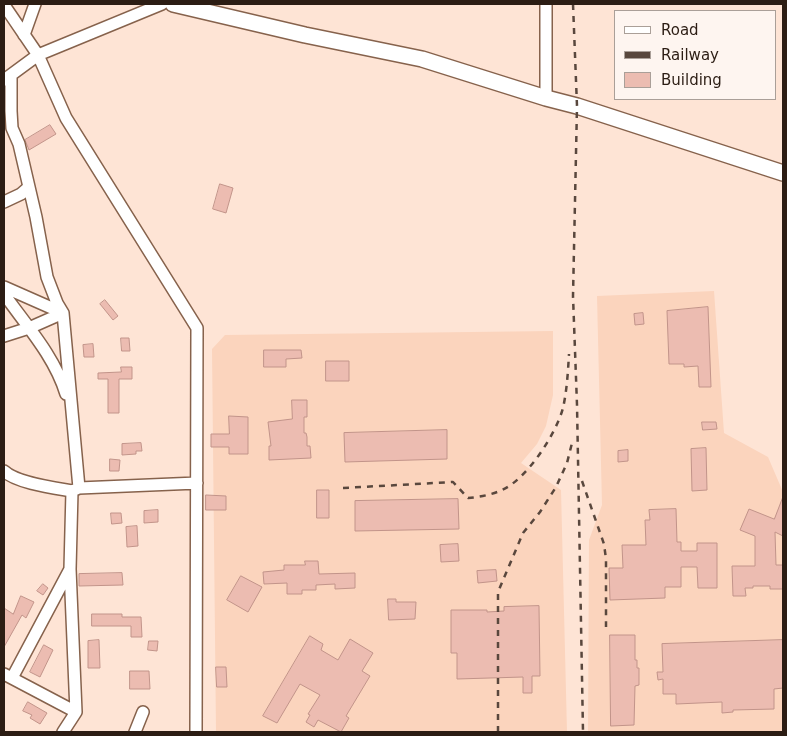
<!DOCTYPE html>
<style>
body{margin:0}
#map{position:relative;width:787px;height:736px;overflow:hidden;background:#fee4d5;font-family:"DejaVu Sans",sans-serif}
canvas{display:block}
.frame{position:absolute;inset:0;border:5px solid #2c1d14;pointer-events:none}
.legend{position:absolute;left:614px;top:10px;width:162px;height:90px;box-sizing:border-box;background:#fef5f0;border:1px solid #aa9f98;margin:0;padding:6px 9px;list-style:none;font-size:15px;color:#2c1d14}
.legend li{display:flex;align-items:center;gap:10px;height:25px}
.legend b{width:25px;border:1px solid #aa9f98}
</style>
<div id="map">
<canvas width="787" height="736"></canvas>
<div class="frame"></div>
<ul class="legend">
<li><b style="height:6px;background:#fff"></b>Road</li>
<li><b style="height:6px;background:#59473d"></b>Railway</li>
<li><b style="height:14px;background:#ecbcb1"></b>Building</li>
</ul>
</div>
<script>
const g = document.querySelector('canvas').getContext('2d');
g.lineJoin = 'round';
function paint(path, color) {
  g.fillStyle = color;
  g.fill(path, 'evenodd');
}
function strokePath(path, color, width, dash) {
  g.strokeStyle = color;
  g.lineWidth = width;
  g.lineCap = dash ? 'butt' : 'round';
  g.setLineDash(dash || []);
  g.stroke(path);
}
const built = new Path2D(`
 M714,291L724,433L768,457L783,492V732H588L589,540L602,505L597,296Z
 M553,331V395L546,426L537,444L521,463L561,490L567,732H216L212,349L225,335Z`);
const building = new Path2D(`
 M50,125L56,134L29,150L25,140Z
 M220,184L233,188L226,213L213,209Z
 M105,300L118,316L113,320L100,304Z
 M708,307L711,387H699L698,366L684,367V364H669L667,311Z
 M643,313L644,324L635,325L634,314Z
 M121,338H129L130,351H122Z
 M93,344L94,357H84L83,345Z
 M264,350H301L302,358L286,359V367H264Z
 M326,361H349V381H326Z
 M121,367H132V379H119V413H108V379H98V373L121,372Z
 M292,400H307V417H304V433H306L307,437V446H310L311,458L269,460V446H271L268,422L292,419Z
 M229,416L248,417V454H229V447H211V434H229Z
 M702,422H716L717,429L703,430Z
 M447,430V459L345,462L344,433Z
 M141,443L142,451H136V454L122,455V444Z
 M706,448L707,490L692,491L691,449Z
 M628,450V461L618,462V451Z
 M110,459L120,460L119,471H110Z
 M317,490H329V518H317Z
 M206,495L226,496V510H206Z
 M783,497V536L775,532L776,565H783V589H770V586H753V588H745L746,596H733L732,566H755V536L740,530L749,509L774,519Z
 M458,499L459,529L355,531V501Z
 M676,509L677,542H681V551H697V543H717V588H698L697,567H681V587H665V598L610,600L609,568H623L622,545H646L645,520H650L649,510Z
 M158,510V522L144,523V511Z
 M111,513H121L122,523L112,524Z
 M137,526L138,546L127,547L126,527Z
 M458,544L459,561L441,562L440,545Z
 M305,561H318L319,574L355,573V588L335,589V584L316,585V590H302V594H287V583L264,584L263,572L284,570V565H305Z
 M496,570L497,581L478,583L477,571Z
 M122,573L123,585L79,586V574Z
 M241,576L262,587L248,612L227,600Z
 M43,584L48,588L43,595L37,591Z
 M21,596L34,602L26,618L22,615L4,647V608L13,614Z
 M388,599H396V602H416L415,619L389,620Z
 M539,606L540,676H532V693H523V677L457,679V653H451V610H487V612L504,611V607Z
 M92,614H122V617H141L142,637H131V626H92Z
 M610,635H635V660H637V668H639V685L635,686L634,725L611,726Z
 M310,636L323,644L321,650L338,660L350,639L373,653L362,671L370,676L346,716L349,718L341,732L318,720L314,727L306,722L310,715L308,714L320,695L300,684L277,723L263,716Z
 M99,640L100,668H88V641Z
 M783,640V688L774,689V709L733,710V712L722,713V702L676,704V694H663V679L658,680L657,672H663L662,644Z
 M149,641H158L157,651L148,650Z
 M44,645L53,650L40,677L30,672Z
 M216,667H226L227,687H217Z
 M130,671H149L150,689H130Z
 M28,702L47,713L40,724L30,718L32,715L23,711Z`);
const street = new Path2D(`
 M546,4V98
 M4,5L38,55L66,118L197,328L196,732
 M24,35L35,4
 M11,75V111L12,128L19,144L36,217L47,277L57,303L63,313L79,488L72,491L70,569L76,712L63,732
 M4,80L38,55L162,4
 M4,202L21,194L29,187
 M4,287L63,313
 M4,294C26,325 55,357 66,394
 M4,336L29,328L63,313
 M4,471C16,483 55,488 72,491
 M79,488L197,483
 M4,674L76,712
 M12,678L70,569
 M135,732L143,712`);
const secondary = new Path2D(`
 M173,4L305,35L422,59L546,98L577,106L783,173`);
const rail = new Path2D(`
 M573,4L577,106L573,296L577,405L583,732
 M582,481L604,544L606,559V627
 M343,488L453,482L468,498C479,497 491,495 502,490C527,479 556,434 563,408C567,390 568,371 569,354
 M498,732V592L523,533L540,512L556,487L567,463L573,439`);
paint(built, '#fbd4bd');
paint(building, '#ecbcb1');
strokePath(building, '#c2948a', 1);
strokePath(street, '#86624c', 14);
strokePath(secondary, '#86624c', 18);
strokePath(street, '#fff', 11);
strokePath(secondary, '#fff', 15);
strokePath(rail, '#59473d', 2.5, [6, 6]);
</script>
